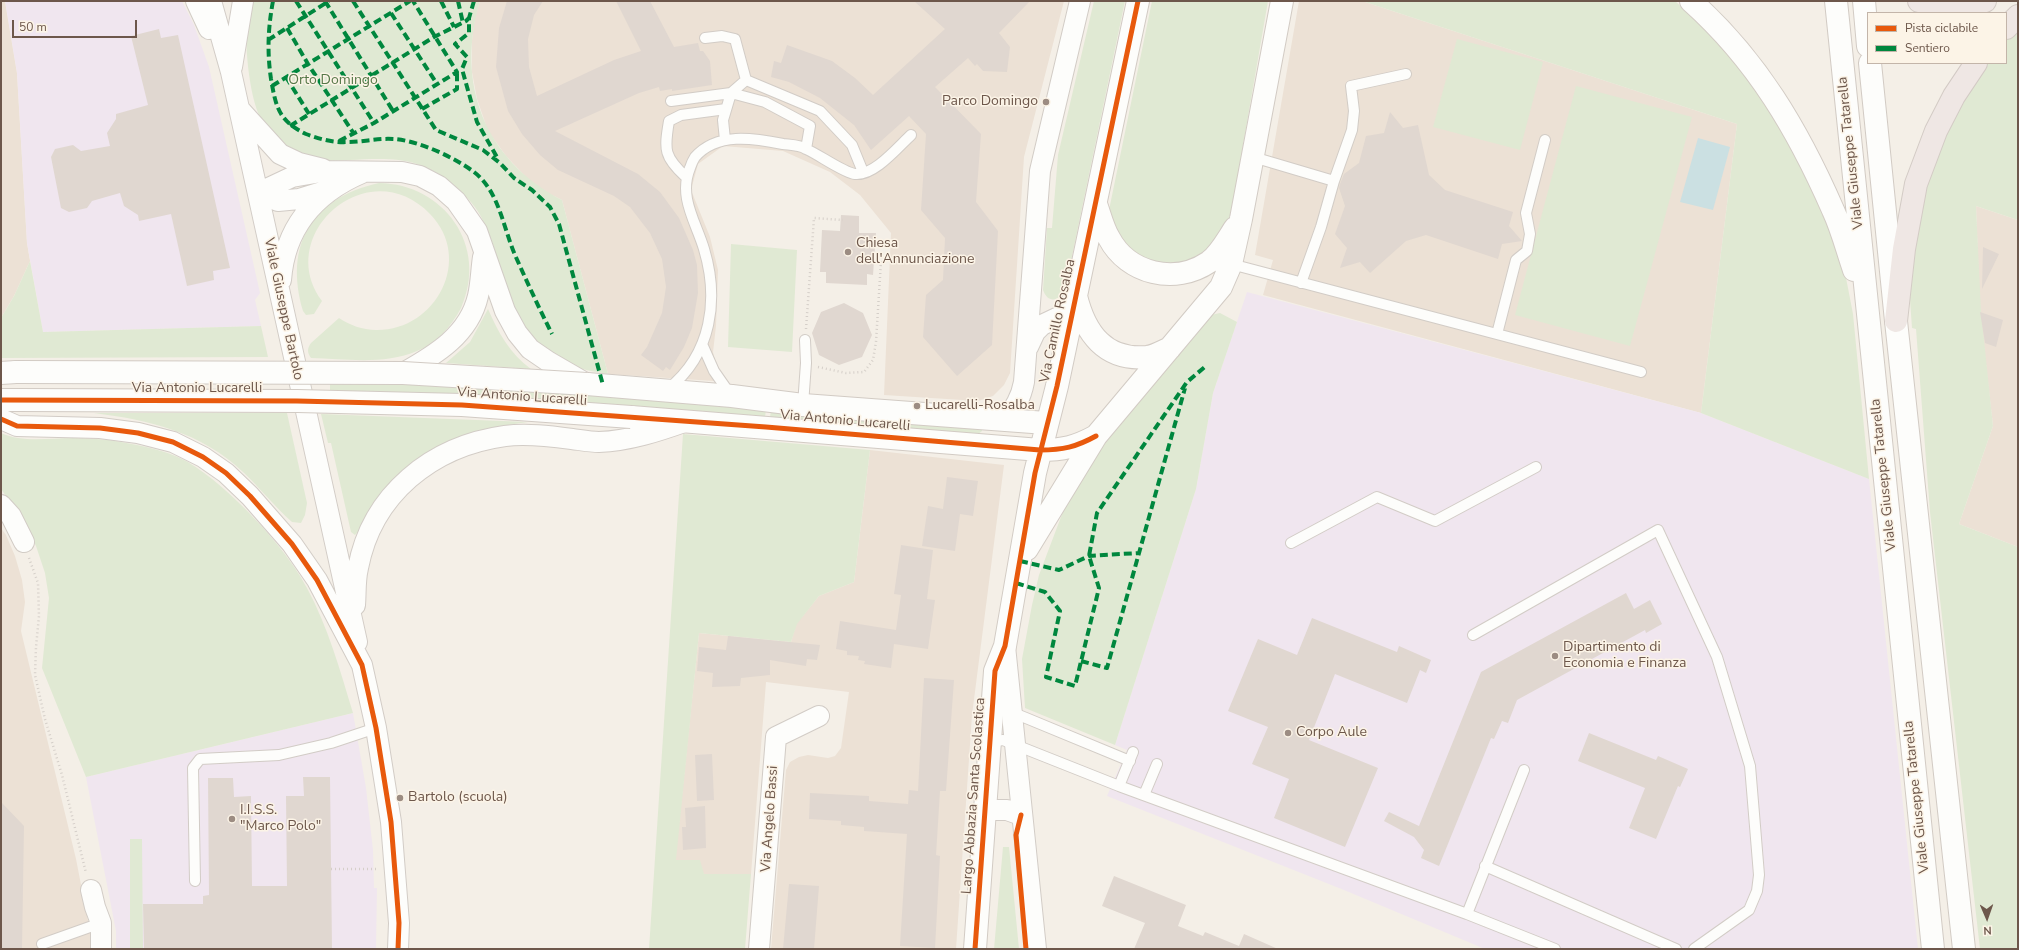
<!DOCTYPE html>
<style>
body{margin:0}
#map{position:relative;width:2019px;height:950px;overflow:hidden;background:#f4efe7;font-family:"Nunito Sans",sans-serif}
canvas{display:block}
.frame{position:absolute;inset:0;border:2px solid #6d574b;pointer-events:none}
.legend{position:absolute;left:1867px;top:12px;width:140px;height:52px;box-sizing:border-box;background:#fcf4e7;border:1px solid #c3b5a9;margin:0;padding:5px 7px;list-style:none;font-size:12px;color:#6d574b}
.legend li{display:flex;align-items:center;gap:8px;height:20px}
.legend b{width:20px;border:1px solid #c3b5a9}
.north{position:absolute;left:1967px;top:898px;width:40px;height:40px;-webkit-text-stroke:3px #fcf4e7;paint-order:stroke;rotate:178deg;font-size:11px;font-weight:700;line-height:16px;text-align:center;color:#6d574b}
.north::after{content:'';display:block;margin:auto;width:14px;height:18px;background:#6d574b;clip-path:polygon(50% 0,100% 100%,50% 72%,0 100%)}
.scale{position:absolute;left:12px;top:20px;width:125px;height:18px;box-sizing:border-box;border:2px solid #6d574b;border-top:0;padding-left:5px;font-size:12px;line-height:14px;white-space:nowrap;color:#6d574b;-webkit-text-stroke:3px #fcf4e7;paint-order:stroke}
</style>
<div id="map">
<canvas width="2019" height="950"></canvas>
<div class="frame"></div>
<ul class="legend">
<li><b style="height:5px;background:#e8590c"></b>Pista ciclabile</li>
<li><b style="height:5px;background:#00873e"></b>Sentiero</li>
</ul>
<div class="north">N</div>
<div class="scale">50 m</div>
</div>
<script>
const g = document.querySelector('canvas').getContext('2d');
g.lineJoin = 'round';
function paint(path, color) {
  g.fillStyle = color;
  g.fill(path, 'evenodd');
}
function strokePath(path, color, width, dash) {
  g.strokeStyle = color;
  g.lineWidth = width;
  g.lineCap = dash ? 'butt' : 'round';
  g.setLineDash(dash || []);
  g.stroke(path);
}
function write(font, color, halo, rows, align = 'center') {
  g.font = font + ' "Nunito Sans",sans-serif';
  g.lineWidth = 3;
  g.setLineDash([]);
  g.textBaseline = 'middle';
  g.strokeStyle = halo;
  g.fillStyle = color;
  for (const [text, x, y, turn = 0] of rows) {
    g.save();
    g.translate(x, y);
    g.rotate((+turn || 0) * Math.PI / 180);
    g.textAlign = isNaN(turn) ? turn : align;
    if (halo) g.strokeText(text, 0, 0);
    g.fillText(text, 0, 0);
    g.restore();
  }
}
const residential = new Path2D(`
 M1,1H5L17,73L27,243L30,261L14,296L1,318Z
 M480,1H1064L1024,157L1010,373L1004,385L993,396L978,401L884,395L891,233L860,195L830,172L783,151L723,146L698,164L691,190L710,237L718,270L716,326L713,352L717,368L729,382L608,374L562,200L544,191L526,177L506,156L488,131L477,99L472,72V40L475,17Z
 M1299,1H1362L1737,124L1701,413L1263,295L1273,260L1255,255Z
 M1976,206L2018,220V547L1959,524L1993,426L1980,312Z
 M870,450L1004,465L972,715L956,949H771L786,770L790,762L799,757L808,755L828,758L835,756L841,748L849,692L766,682L751,874H704L675,861L699,633L791,642L796,624L819,596L854,582Z
 M1,528L6,535L15,556L22,580L25,602L21,631L76,859L90,931V949H1Z`);
const education = new Path2D(`
 M5,1H182L194,25L209,67L260,293L255,300L261,326L43,332L27,243L17,73Z
 M1247,292L1701,413L1869,479L1918,949H1485L1344,890L1107,796L1127,750L1115,745L1196,489L1213,393Z
 M353,713L366,788L373,850L374,888H377L376,949H116V931L86,777Z`);
const green = new Path2D(`
 M251,1H480C455,84 485,160 562,200L608,374C596,372 584,370 572,366C508,345 509,274 484,223C478,208 466,196 454,185C419,156 392,158 349,160C334,161 319,162 304,157C288,151 274,135 263,122C250,105 244,44 247,22C247,15 250,8 251,1Z
 M1094,1H1125L1065,290C1059,301 1048,304 1043,290L1047,228H1052L1058,155Z
 M1152,1H1268L1232,209L1227,228L1200,260L1149,265L1117,238L1109,210Z
 M1362,1H1675L1719,41L1752,78L1800,153L1842,258L1848,288L1853,314L1869,479L1701,413L1737,124Z
 M2018,29V220L1976,206L1981,311L1993,426L1959,524L2018,547V949H1980L1930,512L1916,329L1912,328L1909,286L1910,257L1932,156L1973,81L1987,63H2006V40Z
 M1457,39L1543,62L1520,150L1433,127Z
 M1576,86L1692,117L1630,346L1515,315Z
 M379,183C444,184 489,246 461,308C451,327 437,343 417,351C385,365 345,359 311,358C307,352 307,349 311,343L339,318C349,325 363,330 376,330C436,331 474,259 430,214C368,150 273,235 322,301L314,314L306,315L303,311C284,245 311,198 379,183Z
 M731,244L797,250L792,352L728,347Z
 M30,261L43,332L261,326L268,357L1,358V318L14,296Z
 M488,309C498,332 510,354 531,369L446,363L470,342Z
 M1220,313L1237,322L1213,393L1196,489L1115,745L1025,708L1022,659L1032,605L1039,575L1064,509L1094,458L1121,422L1211,315Z
 M330,381L468,386L766,409L765,418L330,391Z
 M771,409L982,428V431L977,435L770,418Z
 M94,413H287L307,503L305,515L301,523L292,522C274,506 260,488 243,472C201,432 149,420 94,413Z
 M321,414L528,422C472,429 420,446 383,491C376,499 370,508 365,517C362,523 360,531 355,535L351,532L331,443H328Z
 M1,433C23,443 49,438 72,438C88,438 105,439 121,442C142,446 165,450 184,460C224,481 287,548 307,588C328,627 340,670 353,713L86,777L42,668L49,598L45,573L36,546L22,518L1,489Z
 M683,434L870,450L854,582L819,596L797,624L791,642L699,633L676,860H700L704,874H751L745,949H649Z
 M130,839H142L143,949H130Z
 M1003,847H1009L1019,949H994Z`);
const water = new Path2D(`
 M1698,138L1730,147L1713,210L1680,202Z`);
const building = new Path2D(`
 M507,1H543L534,15L528,39L529,67L537,96L614,60L641,51L616,1H650L674,47L698,43L700,51H703L710,61L712,85L672,91V89L660,91L659,87L639,93L555,131L638,174L660,192L679,218L693,250L697,265L698,293L692,328L684,347L670,370L666,367L663,371L641,355L647,347L662,313L666,287L662,259L650,233L630,207L614,196L558,170L540,155L522,134L508,111L496,67L499,28Z
 M914,1H1030L999,33L1010,47L1007,72L983,71L977,64L975,66L968,58L935,87L981,134L976,202L998,231L992,345L957,376L923,337L926,295L943,280L945,238L921,210L926,134L909,116L871,150L854,125L820,98L789,82L771,77L774,61L781,63L787,45L832,61L855,78L873,95L945,29Z
 M159,29L161,38L178,35L230,268L213,271L214,280L187,286L171,214L139,221L138,215L124,206L120,193L92,201L87,208L69,212L61,208L51,157L55,149L73,145L81,151L110,146L107,133L116,119V114L148,105L131,36Z
 M1390,112L1403,128L1418,125L1429,175L1445,190L1513,212L1509,226L1522,241L1502,244L1498,259L1426,235L1406,241L1370,273L1360,262L1340,268L1347,248L1335,234L1345,206L1339,188L1340,184L1344,174L1359,163L1366,136L1384,133Z
 M841,215L859,216V233H876L873,275L867,274V285L826,283V272H820L822,230L840,231Z
 M1983,247L1999,254L1982,289Z
 M844,303L863,313L872,335L862,357L839,365L819,355L812,333L821,312Z
 M1980,312L2003,320L1996,347L1985,343Z
 M947,477L978,481L973,516L960,514L955,551L922,546L928,506L943,509Z
 M901,545L933,550L927,599L935,600L928,649L894,644L891,668L864,664L865,661L858,660L859,656L847,655V651L836,649L840,621L896,630L901,595L894,594Z
 M1626,593L1634,609L1650,600L1662,624L1646,633L1645,630L1517,700L1508,723L1502,721L1494,739L1491,738L1439,866L1421,858L1424,850L1414,837L1384,821L1389,812L1419,826L1481,672Z
 M1312,618L1397,652L1399,646L1431,660L1426,673L1420,670L1407,703L1335,674L1309,740L1378,768L1345,847L1274,818L1289,779L1252,764L1268,727L1228,711L1258,639L1297,655Z
 M728,636L820,645L817,660L807,659L806,666L770,660V675L741,678L740,686L712,687L713,673L697,671L699,647L726,650Z
 M924,678L954,680L946,791H940L936,855L940,856L935,948L900,946L907,834L864,831V827L841,825V821L809,819L810,793L869,796V801L908,804L909,790L918,791Z
 M1589,733L1656,760L1658,756L1688,769L1680,787L1678,786L1656,839L1629,828L1645,788L1578,761Z
 M712,754L714,800L697,801L695,755Z
 M303,777H330L332,949H144L143,904H203V896L209,895L208,778H233L234,797L251,796L252,886H287L286,796H304Z
 M1,802L24,826L22,949H1Z
 M705,806L706,848L683,850L682,827H686L685,808Z
 M1114,876L1186,905L1178,926L1203,936L1205,932L1239,946L1244,934L1278,949H1134L1145,923L1102,906Z
 M789,884L819,886L814,949H783Z`);
const path = new Path2D(`
 M806,329L814,218L843,220
 M818,367L846,373L864,372L873,360L876,342L881,261
 M29,558L38,583L39,616L36,647L35,675L45,719L62,775L86,873
 M331,869H376`);
const lane = new Path2D(`
 M705,38L722,36L735,39L746,80
 M671,101L731,93L765,102L810,126L806,149
 M725,140L723,120L731,93L746,80L820,111L852,145L863,172
 M1253,157L1334,181L1352,130L1354,111L1351,86L1406,74
 M686,177C664,157 664,150 669,121L681,115L726,109
 M1231,264L1641,372
 M1301,283L1321,227L1334,181
 M1497,334L1516,260L1527,251L1530,234L1526,213L1545,140
 M702,344L714,371L730,394
 M668,389C712,354 719,299 704,249C696,222 678,197 690,168C691,165 693,160 695,157C717,132 753,138 783,144C790,145 800,145 806,149C818,154 844,173 855,174C874,176 897,148 911,135
 M803,405L806,363L805,340
 M1291,543L1377,497L1435,521L1536,467
 M1473,635L1658,530L1717,657L1750,766L1754,814L1759,875L1757,891L1749,910L1694,949
 M1009,713L1011,712L1026,718L1130,761
 M990,742L1003,740L1119,786L1467,914L1555,949
 M1119,786L1133,752
 M1144,795L1157,764
 M1485,866L1676,949
 M195,881L193,768L200,759L279,755L331,743L376,728
 M1467,914L1524,770
 M42,944L101,923`);
const street = new Path2D(`
 M196,1L209,29
 M211,1L231,72L357,642
 M232,67L243,1
 M241,111L280,154L299,163L323,169
 M258,193L292,177L327,171L402,172L420,176L439,186L456,201L477,231L505,311L517,333L530,349L549,362L587,384
 M258,193L278,201L299,199L325,191
 M281,280C285,227 315,193 362,173
 M1028,347L1035,332L1042,325L1063,315L1076,295
 M403,373C435,355 469,335 478,296C481,283 481,270 483,257
 M1,419L17,426L100,428L138,433L173,442L203,457L226,473L250,496L292,544L317,580L362,665L376,728L391,822L399,923L398,949
 M1004,420C1015,408 1021,398 1024,382L1040,171L1080,1
 M1,505L11,516L24,542
 M355,605C356,593 355,580 358,568C372,494 432,446 505,436C526,433 550,436 572,439C580,440 590,442 599,442C629,441 659,431 687,421
 M1005,646L1036,949
 M985,810H1007L1021,815
 M91,890L95,907L101,923V949
 M759,949L776,737L819,716`);
const secondary = new Path2D(`
 M1691,1C1757,60 1798,130 1833,210C1842,229 1847,250 1854,270
 M1836,1L1933,949
 M1864,1L1868,46
 M1870,63L1896,321L1964,949
 M1096,204C1100,215 1103,228 1109,238C1128,274 1175,285 1209,262C1220,254 1227,240 1235,228
 M1076,296C1085,333 1105,361 1147,357C1155,356 1163,351 1170,348
 M1,373L16,372
 M587,384L732,396L803,405L1046,423
 M1,400H17
 M631,417L1040,450C1063,450 1076,447 1096,436
 M1027,549L1096,436L1221,287L1231,264L1241,219L1282,1
 M975,949L995,671L1005,646L1035,473L1057,386L1138,1`);
const highway = new Path2D(`
 M1919,1C1940,5 1965,10 1985,1
 M2006,28L2018,16
 M1896,321L1904,249L1916,184L1936,131L1954,96L1976,63`);
const secondaryBridge = new Path2D(`
 M16,372L403,373L587,384
 M17,400L297,401L462,405L631,417`);
const quiet = new Path2D(`
 M273,1C268,28 267,52 271,79C276,108 279,121 306,134C319,139 334,143 348,142C363,142 378,138 393,139C417,140 454,157 474,172C499,191 503,227 515,255C527,282 539,308 552,334
 M296,1L374,123
 M325,1L393,111
 M353,1L436,130L483,150L500,163L514,178L532,190L550,207L559,224L603,385
 M441,1L454,27
 M458,1L463,23
 M474,1L469,18V33L455,44L467,57L462,69L471,101L477,122L498,159
 M391,13L437,84
 M287,28L308,64L354,134
 M268,40L329,1
 M286,77L309,114
 M272,86L410,1
 M422,109L457,89V72
 M290,126L434,37L466,21L469,18
 M339,141L374,123L457,72L413,1
 M1020,561L1059,570L1089,556L1138,553
 M1016,583L1045,592L1060,611L1046,677L1075,686L1099,588L1089,556L1097,513L1187,382L1207,365
 M1081,661L1107,668L1185,388`);
const cycleway = new Path2D(`
 M1,400L297,401L462,405L766,427L1040,450C1063,450 1076,447 1096,436
 M1,419L17,426L100,428L138,433L173,442L203,457L226,473L250,496L292,544L317,580L362,665L376,728L391,822L399,923L398,949
 M1021,815L1016,835L1026,949
 M975,949L995,671L1005,646L1035,473L1057,386L1138,1`);
const markers = [
 [1046,102,4,"#9c8c82"],
 [848,252,4,"#9c8c82"],
 [917,406,4,"#9c8c82"],
 [1555,656,4,"#9c8c82"],
 [1288,733,4,"#9c8c82"],
 [400,798,4,"#9c8c82"],
 [232,819,4,"#9c8c82"]
];
const parkNames = [
 ["Orto Domingo",333,81]
];
const poiNames = [
 ["Parco Domingo",1038,102,"right"],
 ["Chiesa",856,244],
 ["dell'Annunciazione",856,260],
 ["Lucarelli-Rosalba",925,406],
 ["Dipartimento di",1563,648],
 ["Economia e Finanza",1563,664],
 ["Corpo Aule",1296,733],
 ["Bartolo (scuola)",408,798],
 ["I.I.S.S.",240,811],
 ["\"Marco Polo\"",240,827]
];
const streetNames = [
 ["Viale Giuseppe Tatarella",1851,153,-96],
 ["Viale Giuseppe Bartolo",283,309,78],
 ["Via Camillo Rosalba",1058,321,-78],
 ["Via Antonio Lucarelli",197,389],
 ["Via Antonio Lucarelli",522,397,4],
 ["Via Antonio Lucarelli",845,421,5],
 ["Viale Giuseppe Tatarella",1884,475,-96],
 ["Largo Abbazia Santa Scolastica",974,796,-86],
 ["Viale Giuseppe Tatarella",1917,797,-96],
 ["Via Angelo Bassi",770,819,-86]
];
paint(residential, '#ece1d5');
paint(education, '#f0e6ef');
paint(green, '#e0e9d3');
paint(water, '#cbe0e2');
paint(building, '#e0d7d0');
strokePath(lane, '#d2ccc6', 12);
strokePath(street, '#d2ccc6', 22);
strokePath(secondary, '#d2cbc4', 24);
strokePath(highway, '#d3cbc5', 24);
strokePath(path, '#d5cfc9', 2.5, [1, 3]);
strokePath(lane, '#fdfdfb', 10);
strokePath(street, '#fdfdfb', 20);
strokePath(secondary, '#fdfdfb', 22);
strokePath(highway, '#efe7e4', 22);
strokePath(secondaryBridge, '#d2cbc4', 24, []);
strokePath(secondaryBridge, '#fdfdfb', 22);
strokePath(quiet, '#00873e', 4, [8, 4]);
strokePath(cycleway, '#e8590c', 5);
for (const [x, y, r, color] of markers) {
  const dot = new Path2D();
  dot.arc(x, y, r, 0, 2 * Math.PI);
  g.fillStyle = color;
  g.fill(dot);
  strokePath(dot, '#fcf4e7', 1.5);
}
write('14px', '#567848', '#fcf4e7', parkNames);
write('14px', '#6d574b', '#fcf4e7', poiNames, 'left');
write('14px', '#6d574b', '#fcf4e7', streetNames);
</script>
